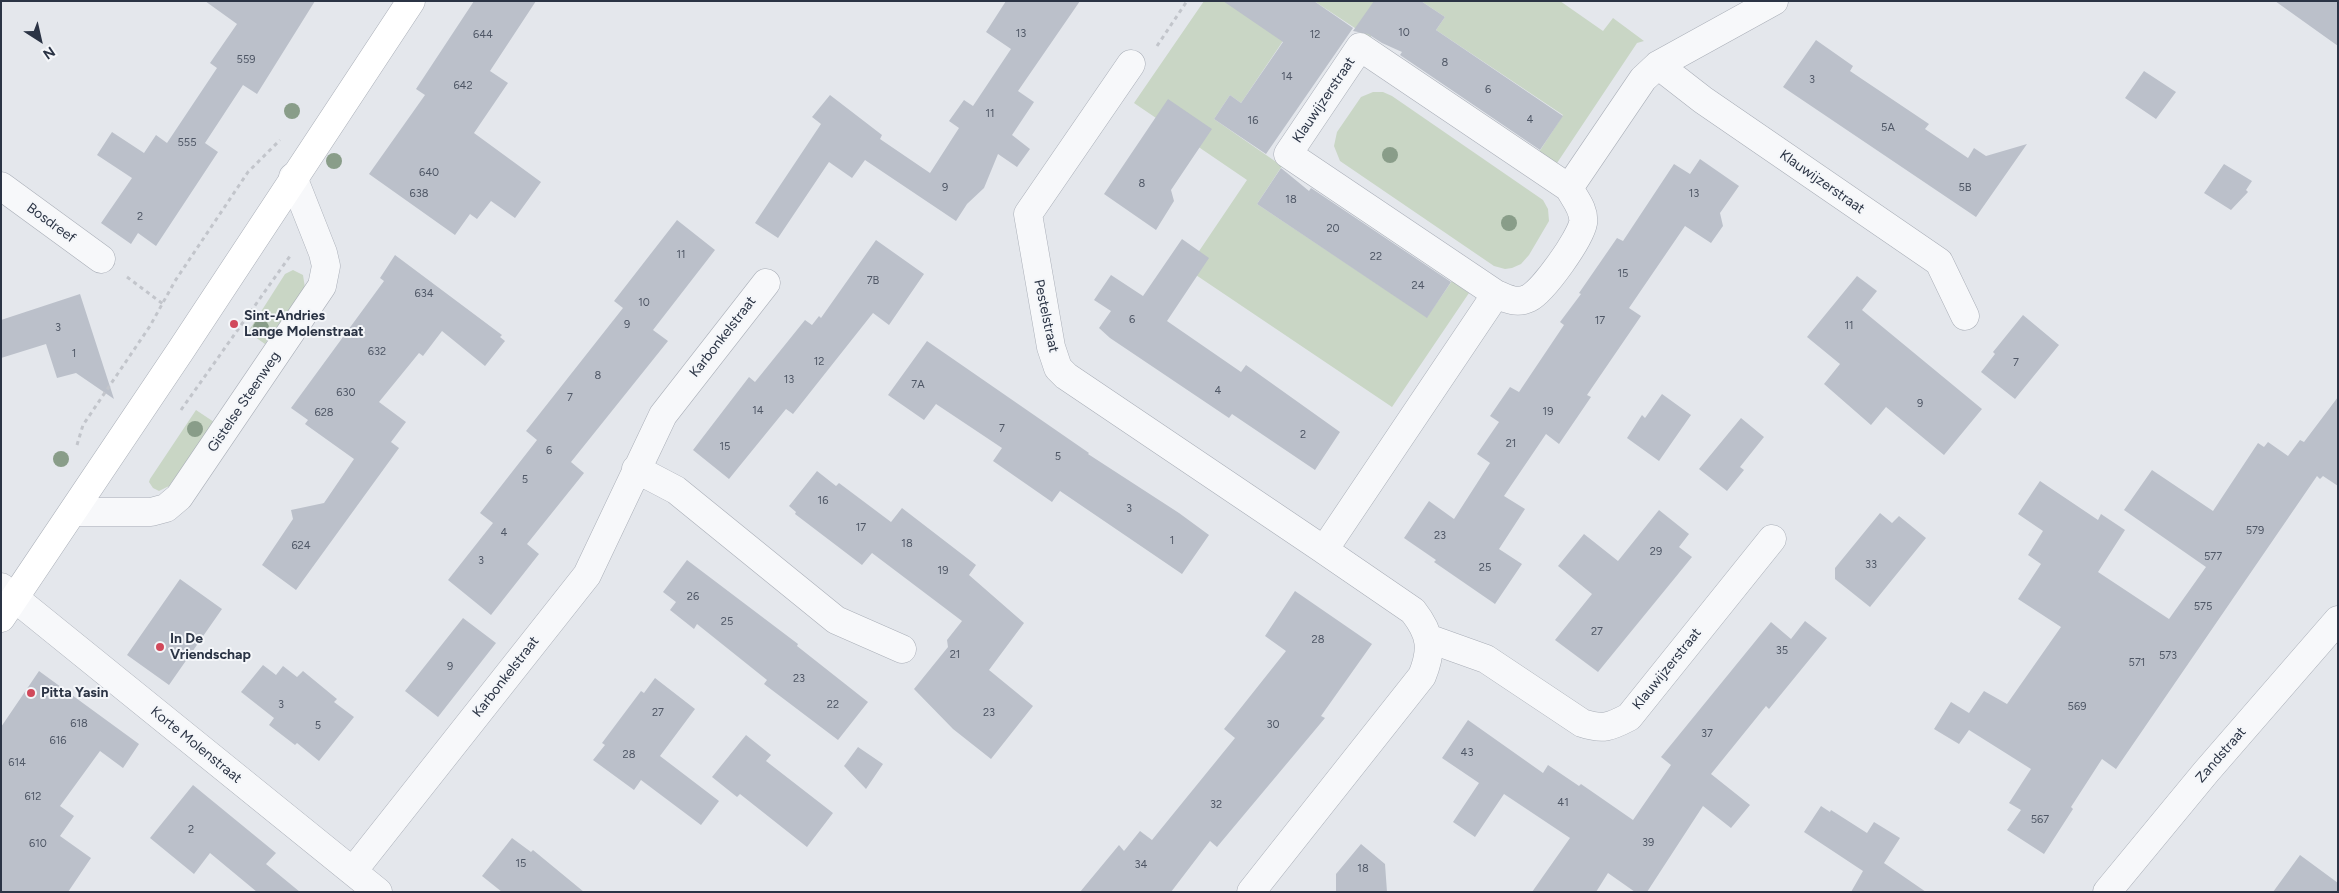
<!DOCTYPE html>
<style>
body{margin:0}
#map{position:relative;width:2339px;height:893px;overflow:hidden;background:#e4e7ec;font-family:Figtree,sans-serif}
canvas{display:block}
.frame{position:absolute;inset:0;border:2px solid #2b3445;pointer-events:none}
.north{position:absolute;left:15px;top:15px;width:50px;height:50px;-webkit-text-stroke:4px #f4f6f9;paint-order:stroke;rotate:145deg;font-size:14px;font-weight:700;line-height:20px;text-align:center;color:#2b3445}
.north::after{content:'';display:block;margin:auto;width:18px;height:22px;background:#2b3445;clip-path:polygon(50% 0,100% 100%,50% 72%,0 100%)}
</style>
<div id="map">
<canvas width="2339" height="893"></canvas>
<div class="frame"></div>
<div class="north">N</div>
</div>
<script>
const g = document.querySelector('canvas').getContext('2d');
g.lineJoin = 'round';
function paint(path, color) {
  g.fillStyle = color;
  g.fill(path, 'evenodd');
}
function strokePath(path, color, width, dash) {
  g.strokeStyle = color;
  g.lineWidth = width;
  g.lineCap = dash ? 'butt' : 'round';
  g.setLineDash(dash || []);
  g.stroke(path);
}
function write(font, color, halo, rows, align = 'center') {
  g.font = font + ' Figtree,sans-serif';
  g.lineWidth = 4;
  g.setLineDash([]);
  g.textBaseline = 'middle';
  g.strokeStyle = halo;
  g.fillStyle = color;
  for (const [text, x, y, turn = 0] of rows) {
    g.save();
    g.translate(x, y);
    g.rotate((+turn || 0) * Math.PI / 180);
    g.textAlign = isNaN(turn) ? turn : align;
    if (halo) g.strokeText(text, 0, 0);
    g.fillText(text, 0, 0);
    g.restore();
  }
}
const green = new Path2D(`
 M1204,1H1310L1241,103L1230,95L1214,119L1282,166L1257,204L1427,317L1452,281L1469,293L1392,407L1187,269L1247,180L1134,103Z
 M1314,1H1374L1387,13L1370,38Z
 M1421,1H1560L1603,31L1613,18L1644,41L1637,43L1557,163L1539,152L1563,115L1436,30L1445,17Z
 M1373,92H1383L1392,96L1543,200L1548,209L1549,221L1529,255L1521,264L1512,268L1505,269L1494,266L1340,161L1334,146L1337,132L1361,97Z
 M293,270L303,275L305,288L265,344L248,332L285,274Z
 M196,410L214,422L169,486L159,491L153,488L149,482L150,479Z`);
const building = new Path2D(`
 M205,1H315L257,94L243,85L205,143L218,152L156,246L138,233L131,244L101,223L132,178L97,155L112,132L144,153L156,135L167,143L217,68L210,63L237,24Z
 M474,1H536L490,71L508,83L474,133L541,182L515,218L491,201L477,219L470,214L455,235L369,174L425,95L416,89Z
 M1006,1H1080L1018,91L1034,102L1012,135L1030,149L1017,167L998,154L984,188L967,204L956,221L865,160L852,178L829,162L778,238L755,223L821,124L812,117L830,95L882,135L880,139L930,173L959,128L949,121L964,100L973,106L1011,49L986,32Z
 M1223,1H1314L1353,28L1266,154L1214,119L1230,95L1241,103L1283,42Z
 M1374,1H1421L1445,17L1436,30L1563,116L1540,150L1400,55L1402,52L1382,43L1368,34L1353,31Z
 M2275,1H2338V46Z
 M1816,40L1853,66L1850,71L1929,124L1925,129L1968,158L1974,148L1986,156L2027,144L1976,217L1783,87Z
 M2144,71L2176,92L2156,119L2125,98Z
 M1168,99L1212,129L1171,190L1174,201L1156,230L1104,194Z
 M1700,159L1739,186L1720,213L1723,226L1711,243L1685,226L1629,308L1641,316L1587,395L1591,397L1559,444L1546,434L1504,496L1525,509L1499,549L1522,564L1495,604L1434,562L1436,560L1404,538L1429,501L1454,519L1490,463L1477,454L1499,422L1490,416L1510,387L1519,392L1564,325L1560,322L1581,294L1579,293L1617,238L1623,241L1674,164L1690,174Z
 M2224,164L2252,181L2246,190L2248,192L2231,210L2204,193Z
 M1281,168L1309,191L1311,188L1451,282L1427,318L1257,204Z
 M677,220L715,250L653,330L668,341L571,462L584,473L527,544L539,554L491,615L448,580L493,523L480,513L537,440L526,431L623,308L614,301Z
 M1182,239L1209,258L1167,321L1241,372L1246,365L1340,432L1315,470L1232,414L1229,418L1110,338L1099,328L1111,311L1094,300L1111,275L1143,296Z
 M876,240L924,274L889,325L873,313L793,414L786,409L729,479L693,450L749,377L755,382L805,320L812,325L819,316L821,318Z
 M395,255L502,335L500,337L505,341L485,366L442,331L423,356L419,353L379,402L406,422L391,442L399,448L296,590L262,565L293,519L291,510L324,503L354,459L305,424L308,420L291,408L384,281L380,278Z
 M1857,276L1877,291L1862,310L1982,409L1944,455L1886,407L1871,425L1824,384L1840,364L1807,337Z
 M80,294L91,328L114,399L76,373L57,378L46,344L1,358V320Z
 M2023,315L2059,345L2015,399L1981,372L1995,354L1993,352Z
 M927,341L1089,453L1088,454L1179,513L1209,535L1182,574L1060,491L1052,502L993,461L1002,448L936,404L924,420L888,395Z
 M1662,394L1691,415L1659,461L1627,438L1642,415L1645,418Z
 M2338,397V486L2323,476L2320,479L2317,476L2116,769L2102,759L2071,807L2073,809L2044,854L2007,830L2021,810L2009,803L2031,769L1969,730L1959,744L1934,729L1951,702L1969,713L1984,691L2007,704L2061,627L2018,599L2041,564L2028,555L2043,531L2018,514L2040,481L2098,520L2101,514L2125,530L2098,572L2169,619L2206,567L2124,510L2152,470L2213,511L2258,443L2264,447L2268,442L2288,456L2300,440L2304,442Z
 M1741,418L1764,437L1740,467L1744,470L1727,491L1699,469Z
 M817,471L836,486L839,483L891,522L902,508L976,565L969,575L1024,623L989,670L1033,706L991,759L953,729L914,689L948,647L947,640L962,621L872,553L862,565L795,514L796,512L789,506Z
 M1659,510L1689,534L1679,547L1692,557L1598,672L1555,640L1592,594L1558,566L1584,534L1618,561Z
 M1880,513L1892,523L1899,516L1926,538L1870,607L1835,579V568Z
 M687,560L798,644L797,646L868,702L838,740L764,684L767,680L697,624L694,629L670,610L676,602L663,592Z
 M180,579L222,609L169,685L127,655Z
 M1295,591L1372,644L1321,716L1325,718L1217,847L1210,841L1171,892H1080L1119,845L1124,851L1140,831L1152,840L1235,738L1224,729L1286,651L1265,636Z
 M463,618L496,643L438,717L405,691Z
 M1805,621L1827,638L1769,709L1766,706L1711,774L1750,805L1731,828L1703,806L1647,892H1635L1608,873L1596,892H1532L1570,838L1504,794L1475,837L1453,822L1479,783L1442,758L1468,720L1543,773L1548,765L1579,786L1581,784L1633,820L1671,765L1661,757L1771,622L1791,639Z
 M263,665L276,675L283,666L297,677L303,671L337,699L334,702L354,717L319,761L297,743L295,745L269,725L274,718L241,692Z
 M39,671L139,744L123,768L100,751L60,806L74,816L60,836L91,858L68,892H1V727Z
 M655,678L695,709L660,756L719,801L701,825L641,780L634,790L593,760L605,745L602,743L641,691L644,693Z
 M746,735L771,755L766,761L833,813L807,847L740,794L737,797L712,777Z
 M858,747L883,764L866,789L844,766Z
 M193,785L276,853L266,864L300,892H257L210,853L194,874L150,838Z
 M1821,806L1830,812L1831,810L1867,833L1874,822L1900,838L1884,863L1926,892H1851L1863,871L1804,832Z
 M512,838L531,852L533,850L584,892H502L482,876Z
 M1361,844L1385,864L1387,892H1336V874Z
 M2300,855L2338,883V892H2273Z`);
const path = new Path2D(`
 M1157,46L1187,1
 M127,277L163,304
 M181,410L290,256
 M77,445L83,425L150,326L175,281L248,172L280,140`);
const minor = new Path2D(`
 M1131,64L1028,214L1051,347L1058,368L1066,376L1324,550
 M1658,65L1703,100L1939,262L1965,316
 M1,186L101,259
 M1496,294L1288,154L1360,47L1569,188
 M636,469L676,490L836,620L902,649
 M73,512H151L166,508L179,497L322,286L326,266L323,253L293,177
 M1,587L378,892
 M1430,639L1486,659L1582,723C1603,730 1610,727 1629,717L1772,539
 M353,871L587,575L663,415L766,283
 M1251,892L1422,676C1433,649 1431,634 1413,611L1324,550L1496,294C1507,299 1517,304 1529,298C1544,290 1580,239 1583,223C1585,210 1575,199 1569,188L1643,79L1658,65L1774,1
 M2107,892L2206,772L2338,620`);
const secondary = new Path2D(`
 M1,618L181,350L411,1`);
const trees = [
 [292,111],
 [1390,155],
 [334,161],
 [1509,223],
 [261,328],
 [195,429],
 [61,459]
];
const markers = [
 [234,324,5,"#d1495b"],
 [160,647,5,"#d1495b"],
 [31,693,5,"#d1495b"]
];
const numberNames = [
 ["10",1404,33],
 ["13",1021,34],
 ["644",483,35],
 ["12",1315,35],
 ["559",246,60],
 ["8",1445,63],
 ["14",1287,77],
 ["3",1812,80],
 ["642",463,86],
 ["6",1488,90],
 ["11",990,114],
 ["4",1530,120],
 ["16",1253,121],
 ["5A",1888,128],
 ["555",187,143],
 ["640",429,173],
 ["8",1142,184],
 ["9",945,188],
 ["5B",1965,188],
 ["638",419,194],
 ["13",1694,194],
 ["18",1291,200],
 ["2",140,217],
 ["20",1333,229],
 ["11",681,255],
 ["22",1376,257],
 ["15",1623,274],
 ["7B",873,281],
 ["24",1418,286],
 ["634",424,294],
 ["10",644,303],
 ["6",1132,320],
 ["17",1600,321],
 ["9",627,325],
 ["11",1849,326],
 ["3",58,328],
 ["632",377,352],
 ["1",74,354],
 ["12",819,362],
 ["7",2016,363],
 ["8",598,376],
 ["13",789,380],
 ["7A",918,385],
 ["4",1218,391],
 ["630",346,393],
 ["7",570,398],
 ["9",1920,404],
 ["14",758,411],
 ["19",1548,412],
 ["628",324,413],
 ["7",1002,429],
 ["2",1303,435],
 ["21",1511,444],
 ["15",725,447],
 ["6",549,451],
 ["5",1058,457],
 ["5",525,480],
 ["16",823,501],
 ["3",1129,509],
 ["17",861,528],
 ["579",2255,531],
 ["4",504,533],
 ["23",1440,536],
 ["1",1172,541],
 ["18",907,544],
 ["624",301,546],
 ["29",1656,552],
 ["577",2213,557],
 ["3",481,561],
 ["33",1871,565],
 ["25",1485,568],
 ["19",943,571],
 ["26",693,597],
 ["575",2203,607],
 ["25",727,622],
 ["27",1597,632],
 ["28",1318,640],
 ["35",1782,651],
 ["21",955,655],
 ["573",2168,656],
 ["571",2137,663],
 ["9",450,667],
 ["23",799,679],
 ["3",281,705],
 ["22",833,705],
 ["569",2077,707],
 ["27",658,713],
 ["23",989,713],
 ["618",79,724],
 ["30",1273,725],
 ["5",318,726],
 ["37",1707,734],
 ["616",58,741],
 ["43",1467,753],
 ["28",629,755],
 ["614",17,763],
 ["612",33,797],
 ["41",1563,803],
 ["32",1216,805],
 ["567",2040,820],
 ["2",191,830],
 ["39",1648,843],
 ["610",38,844],
 ["15",521,864],
 ["34",1141,865],
 ["18",1363,869]
];
const streetNames = [
 ["Klauwijzerstraat",1324,100,-56],
 ["Klauwijzerstraat",1822,182,35],
 ["Bosdreef",51,223,36],
 ["Pestelstraat",1046,316,78],
 ["Karbonkelstraat",723,337,-52],
 ["Gistelse Steenweg",244,402,-56],
 ["Klauwijzerstraat",1667,669,-51],
 ["Karbonkelstraat",506,677,-52],
 ["Korte Molenstraat",196,745,39],
 ["Zandstraat",2221,755,-49]
];
const poiNames = [
 ["Sint-Andries",244,316],
 ["Lange Molenstraat",244,332],
 ["In De",170,639],
 ["Vriendschap",170,655],
 ["Pitta Yasin",41,693]
];
paint(green, '#c9d6c5');
paint(building, '#bbc0ca');
strokePath(minor, '#a9aeb7', 29);
strokePath(secondary, '#a9aeb7', 29);
strokePath(path, '#c2c5cb', 3, [4, 4]);
strokePath(minor, '#f7f8fa', 28);
strokePath(secondary, '#fff', 28);
g.fillStyle = '#899d89';
for (const [x, y] of trees) {
  g.beginPath();
  g.arc(x, y, 8, 0, 2 * Math.PI);
  g.fill();
}
for (const [x, y, r, color] of markers) {
  const dot = new Path2D();
  dot.arc(x, y, r, 0, 2 * Math.PI);
  g.fillStyle = color;
  g.fill(dot);
  strokePath(dot, '#f4f6f9', 2);
}
write('11px', '#4f5766', null, numberNames);
write('14px', '#2b3445', '#f4f6f9', streetNames);
write('bold 14px', '#2b3445', '#f4f6f9', poiNames, 'left');
</script>
